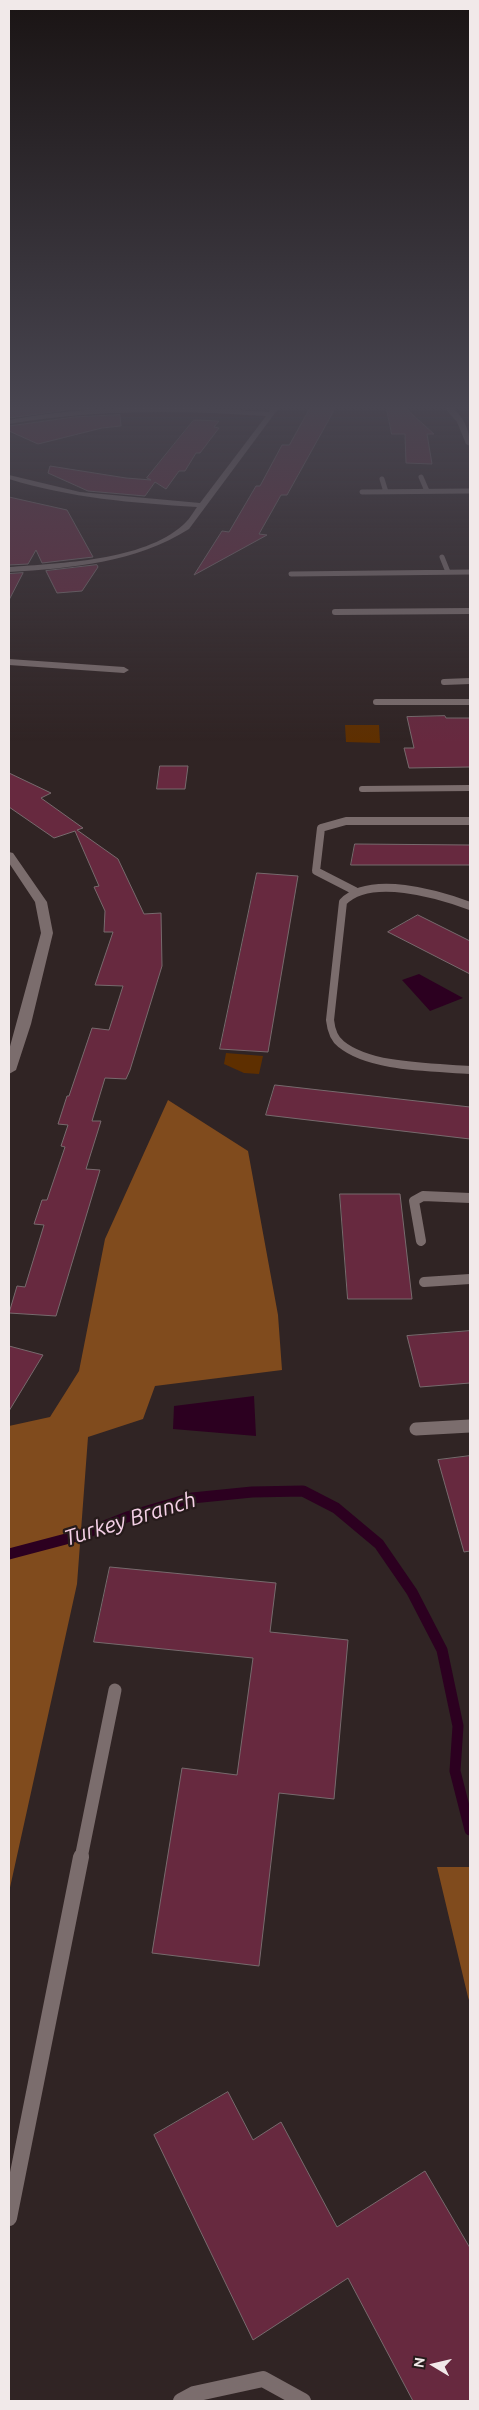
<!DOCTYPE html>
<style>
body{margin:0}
#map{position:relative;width:479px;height:2410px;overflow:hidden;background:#302424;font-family:Ubuntu,sans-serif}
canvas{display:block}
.frame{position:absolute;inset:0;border:10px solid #f1e9e9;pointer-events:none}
.north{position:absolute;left:409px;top:2340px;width:50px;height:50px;-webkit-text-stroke:4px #261b1b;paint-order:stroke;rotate:279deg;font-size:14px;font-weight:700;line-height:20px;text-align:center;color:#f1e9e9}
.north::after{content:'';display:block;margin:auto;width:18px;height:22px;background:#f1e9e9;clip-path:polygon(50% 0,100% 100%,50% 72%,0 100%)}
</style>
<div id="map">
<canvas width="479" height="2410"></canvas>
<div class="frame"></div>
<div class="north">N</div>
</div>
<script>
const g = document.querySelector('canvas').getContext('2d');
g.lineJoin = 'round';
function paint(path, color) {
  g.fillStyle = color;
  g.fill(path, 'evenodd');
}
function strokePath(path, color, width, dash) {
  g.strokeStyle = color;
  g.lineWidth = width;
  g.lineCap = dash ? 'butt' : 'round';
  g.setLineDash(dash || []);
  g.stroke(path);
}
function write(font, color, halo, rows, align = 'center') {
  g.font = font + ' Ubuntu,sans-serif';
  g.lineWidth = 4.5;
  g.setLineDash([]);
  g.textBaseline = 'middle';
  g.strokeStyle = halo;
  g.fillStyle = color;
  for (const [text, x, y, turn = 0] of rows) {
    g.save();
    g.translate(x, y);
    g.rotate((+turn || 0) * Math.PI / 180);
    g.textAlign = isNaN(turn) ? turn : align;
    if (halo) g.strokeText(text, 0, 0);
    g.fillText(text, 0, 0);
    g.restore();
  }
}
const green = new Path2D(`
 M345,725H379L380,743L346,742Z
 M226,1053L263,1056L259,1074L244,1073L224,1064Z`);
const forest = new Path2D(`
 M168,1100L248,1151L278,1315L282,1370L155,1386L143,1419L88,1437L77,1584L9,1892V1426L50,1417L79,1371L105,1239Z
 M437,1867H470V2003L468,1997Z`);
const water = new Path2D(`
 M419,974L463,998L430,1011L402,980Z
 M254,1396L256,1436L173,1429L174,1406Z`);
const stream = new Path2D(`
 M9,1554L81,1535L127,1517L192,1498L252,1492L303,1491L336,1508L379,1544L412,1592L442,1650L458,1726L455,1771L470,1830`);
const building = new Path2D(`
 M9,405H120V407L74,409L9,418Z
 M312,405H337L287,495H281L259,534L267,535L194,575L222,531L229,532L256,486H260L282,445H289Z
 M386,405H402L434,434H427L432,464L406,463L405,434H392Z
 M120,415L121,426L102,428L38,444L9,431V426L74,417Z
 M194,420L219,421L214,427L219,428L200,453H196L185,471H179L166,489L155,482L145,496L88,491L48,473L50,466L126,478L151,480L147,478Z
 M9,497L67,510L93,557L42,563L36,550L28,564L9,565Z
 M97,565L98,567L82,591L57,593L46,571Z
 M23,573L9,600V574Z
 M445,716L446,718H470V767L409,768L404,748H414L407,717Z
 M160,766H188L185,789H157Z
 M9,773L51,793L41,798L83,828L77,830L118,859L144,914L161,913L162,966L130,1070L126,1079L105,1078L92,1121H101L86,1169L100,1170L56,1316L9,1313L17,1286L25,1287L44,1225L34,1224L42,1200H47L65,1147L61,1146L68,1125L58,1124L67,1096H69L92,1028L109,1030L123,986L95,985L113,932H104L105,911L94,887L99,886L75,831L54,838L9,807Z
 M355,844L470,845V865H351Z
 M257,873L298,876L268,1052L220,1049Z
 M418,915L470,941V974L388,932Z
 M275,1085L470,1107V1139L266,1115Z
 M340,1194H400L412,1299H348Z
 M470,1331V1383L420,1387L407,1336Z
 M9,1346L43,1355L9,1411Z
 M470,1456V1551L464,1552L438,1460Z
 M110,1567L276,1583L270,1632L348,1640L334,1799L279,1793L259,1966L152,1953L182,1768L237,1775L253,1658L94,1642Z
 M228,2092L253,2140L281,2122L337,2227L425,2171L470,2248V2401H413L348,2278L253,2340L154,2135Z`);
const laneFar5 = new Path2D(`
 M421,477L427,491
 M382,479L386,492
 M362,492L470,491
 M442,557L448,572
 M291,574L470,572`);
const laneFar4 = new Path2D(`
 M335,612L470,611
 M444,682L470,681
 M376,702H470
 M362,789L470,788`);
const laneFar3 = new Path2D(`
 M355,891L316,871L321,828L346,821H470
 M470,906C438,894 370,874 343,902L330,1020C331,1029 333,1038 341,1044C370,1068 433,1067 470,1070`);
const laneFar2 = new Path2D(`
 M421,1241L414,1201L423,1196L470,1198
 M424,1282L470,1279`);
const laneFar1 = new Path2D(`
 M416,1429L470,1426
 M81,1858L115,1690`);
const lane = new Path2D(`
 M9,2218L81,1857
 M181,2401L194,2394L263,2379L303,2401`);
const street = new Path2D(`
 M275,405H281L189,529C135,563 72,568 9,572V567C60,563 143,561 183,525C188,521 193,513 197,507C133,503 70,498 9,479V475L80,492L200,503L266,416C180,410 95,409 9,424V420C96,404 182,406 269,412Z
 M9,659L124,667L129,670L124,673L9,665Z
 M9,852L13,853L47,902L53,933L31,1024L16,1070L9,1074V1050L41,933L35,902L9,863Z`);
const secondary = new Path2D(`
 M442,405H449C463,415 470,429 470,446L466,444L457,422Z`);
const nearWaternames = [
 ["Turkey Branch",130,1519,-17]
];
paint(green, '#5e2f00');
paint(forest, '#804b1d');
paint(water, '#2c0020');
strokePath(stream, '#2c0020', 11);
paint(building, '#67293f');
strokePath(building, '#776a6d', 1);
strokePath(laneFar5, '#7b6d6d', 5);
strokePath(laneFar4, '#7b6d6d', 6);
strokePath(laneFar3, '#7b6d6d', 8);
strokePath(laneFar2, '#7b6d6d', 10);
strokePath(laneFar1, '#7b6d6d', 13);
strokePath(lane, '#7b6d6d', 16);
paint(street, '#7b6d6d');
paint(secondary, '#7b6d6d');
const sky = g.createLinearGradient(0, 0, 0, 742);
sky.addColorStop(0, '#1a1414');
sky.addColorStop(0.55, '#484550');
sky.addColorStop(1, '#48455000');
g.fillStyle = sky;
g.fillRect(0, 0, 479, 742);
write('italic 22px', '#f4d0e6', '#261b1b', nearWaternames);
</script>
